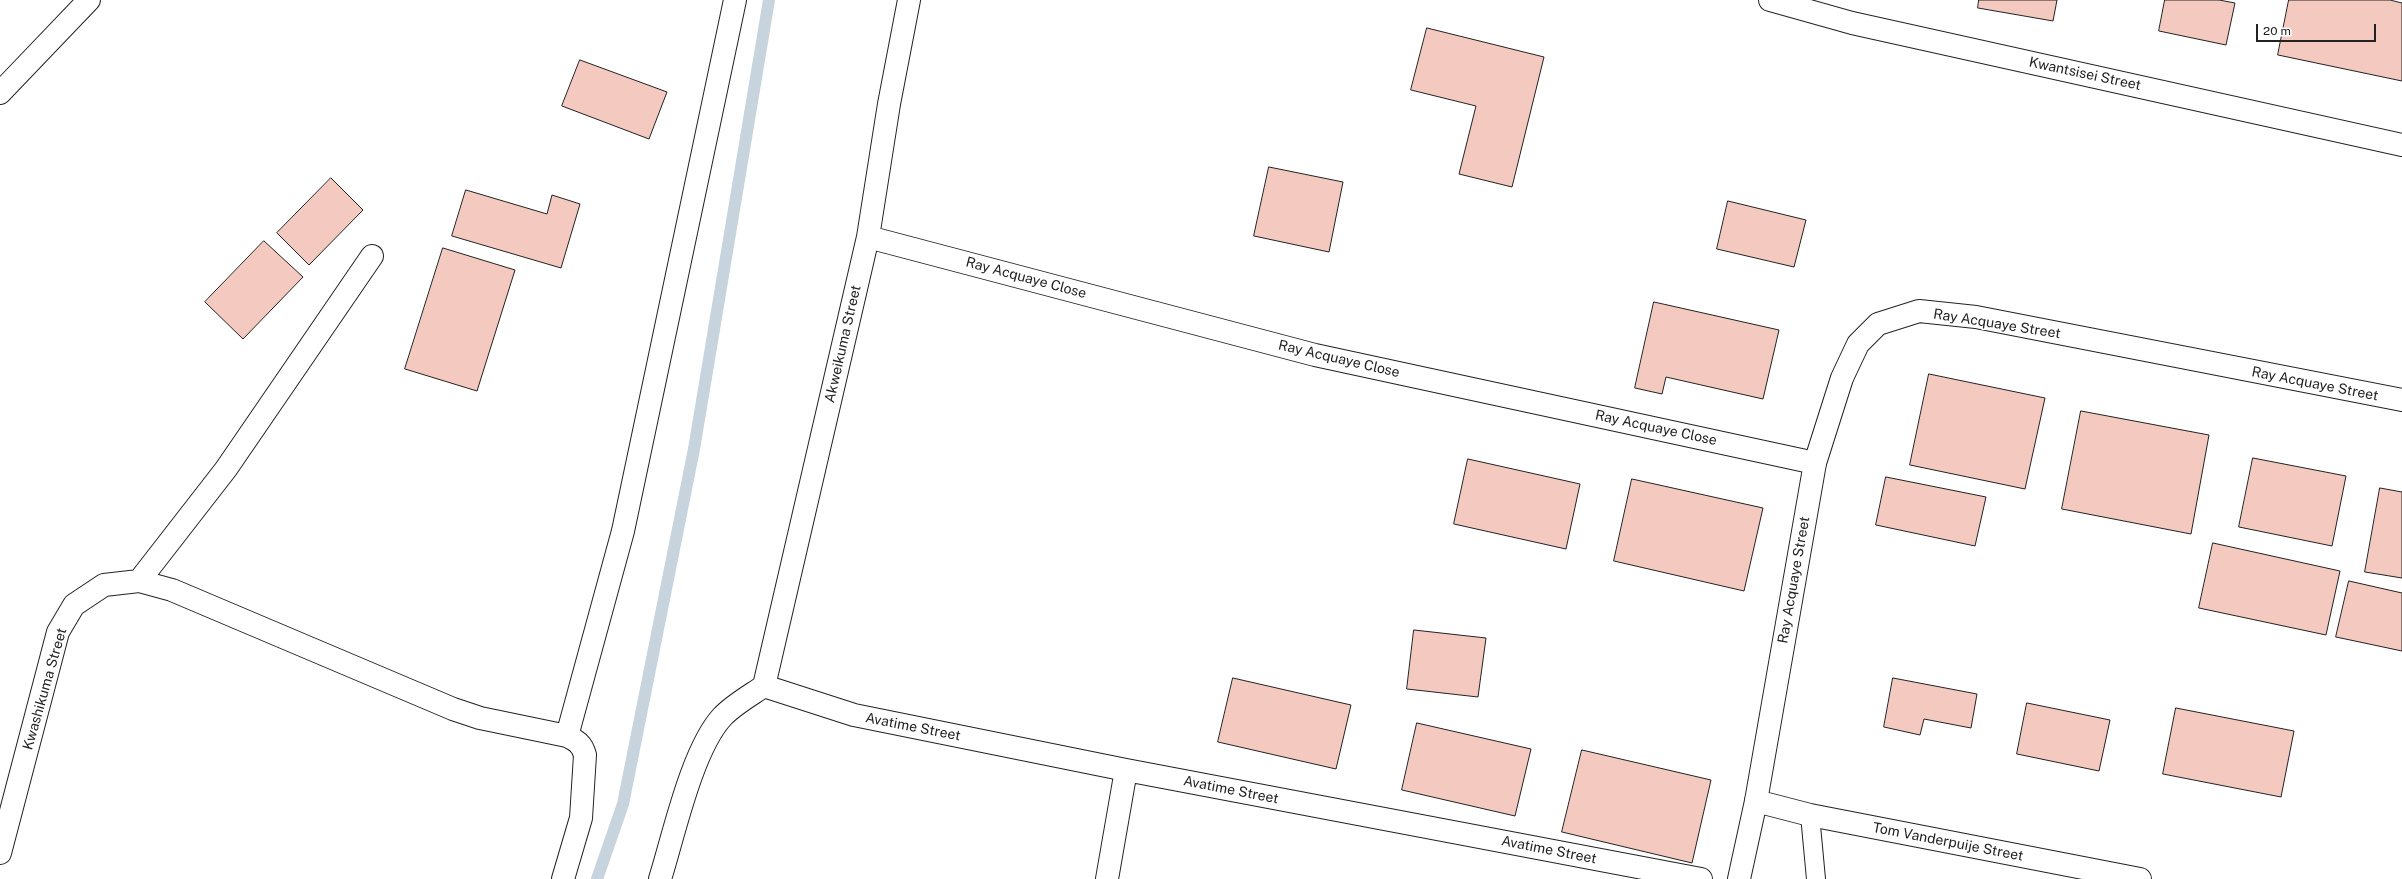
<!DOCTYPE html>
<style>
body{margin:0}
#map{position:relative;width:2402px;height:879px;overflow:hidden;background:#fff;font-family:"Public Sans",sans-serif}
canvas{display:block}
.scale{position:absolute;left:2256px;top:24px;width:120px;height:18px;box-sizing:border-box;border:2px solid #222;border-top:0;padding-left:5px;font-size:12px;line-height:14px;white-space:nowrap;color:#222;-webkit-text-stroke:3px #fff;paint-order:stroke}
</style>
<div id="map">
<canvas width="2402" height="879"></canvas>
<div class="scale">20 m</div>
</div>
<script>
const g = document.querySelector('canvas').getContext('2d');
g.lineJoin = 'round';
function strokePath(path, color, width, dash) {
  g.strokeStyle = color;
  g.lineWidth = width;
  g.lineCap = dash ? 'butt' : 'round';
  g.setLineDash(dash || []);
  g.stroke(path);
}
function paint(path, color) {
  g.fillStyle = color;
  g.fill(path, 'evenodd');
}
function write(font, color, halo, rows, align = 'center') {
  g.font = font + ' "Public Sans",sans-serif';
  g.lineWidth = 3;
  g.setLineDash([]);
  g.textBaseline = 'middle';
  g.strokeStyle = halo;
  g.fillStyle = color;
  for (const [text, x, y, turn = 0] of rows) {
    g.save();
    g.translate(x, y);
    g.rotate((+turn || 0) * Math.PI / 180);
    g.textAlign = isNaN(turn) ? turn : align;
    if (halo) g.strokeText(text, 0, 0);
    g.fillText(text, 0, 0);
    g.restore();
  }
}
const stream = new Path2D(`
 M597,879L623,804L694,449L769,0`);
const building = new Path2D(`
 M1979,0H2057L2053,21L1978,8Z
 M2165,0H2219L2235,3L2226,45L2159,31Z
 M2289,0H2390L2402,3V81L2278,55Z
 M1427,28L1544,57L1512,187L1459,174L1476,106L1411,90Z
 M580,60L667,92L649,139L562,106Z
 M1269,167L1343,182L1329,252L1254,236Z
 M331,178L363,210L309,265L277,233Z
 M466,190L547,214L552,195L580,204L561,268L452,236Z
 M1728,201L1806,220L1794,267L1717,249Z
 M264,241L303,277L243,339L205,302Z
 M443,248L515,270L477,391L405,369Z
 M1654,302L1779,330L1763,399L1666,377L1662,394L1635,388Z
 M1929,374L2045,398L2025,489L1910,465Z
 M2081,411L2209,435L2191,534L2062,509Z
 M2253,458L2346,476L2332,546L2239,527Z
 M1468,459L1580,484L1566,549L1454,524Z
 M1886,477L1986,497L1975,546L1876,525Z
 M1632,479L1763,508L1744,591L1614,561Z
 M2380,488L2402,492V578L2365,572Z
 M2213,543L2340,571L2326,635L2199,608Z
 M2349,581L2402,593V651L2336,637Z
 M1414,630L1486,638L1478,697L1407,689Z
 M1233,678L1351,705L1336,769L1218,742Z
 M1893,678L1977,694L1971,728L1924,719L1920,735L1884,727Z
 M2027,703L2110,720L2099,771L2017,754Z
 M2176,708L2294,731L2281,797L2163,774Z
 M1417,723L1531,749L1515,816L1402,790Z
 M1582,750L1711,780L1692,863L1562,832Z`);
const service = new Path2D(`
 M1810,815L1816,879`);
const minor = new Path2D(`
 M0,93L89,0
 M868,237L1315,355L1815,463
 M139,581L226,469L372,256
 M764,686L854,715L1126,770L1701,879
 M764,686L868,237L889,104L909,0
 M567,736L623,531L735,0
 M0,853L58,632L74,605L104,585L139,581L172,590L453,709L480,718L567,736C577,741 582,744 585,755L581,818L563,879
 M660,879C674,834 692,750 722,717C733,705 751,695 764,686
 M1107,879L1126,770
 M1739,879L1756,801`);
const tertiary = new Path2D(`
 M1770,0L1852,23L2402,145
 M2140,879L1810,815L1756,801L1815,463L1842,378L1858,344L1878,324L1919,311L1976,317L2402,400`);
const streetNames = [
 ["Kwantsisei Street",2085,74,12],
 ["Ray Acquaye Close",1026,278,15],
 ["Ray Acquaye Street",1997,324,9],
 ["Akweikuma Street",843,344,-77],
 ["Ray Acquaye Close",1339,359,13],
 ["Ray Acquaye Street",2315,384,11],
 ["Ray Acquaye Close",1656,428,12],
 ["Ray Acquaye Street",1794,580,-80],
 ["Kwashikuma Street",45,689,-74],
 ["Avatime Street",913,727,11],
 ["Avatime Street",1231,790,11],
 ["Tom Vanderpuije Street",1948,842,11],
 ["Avatime Street",1549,850,11]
];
strokePath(stream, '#c7d3dd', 12);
paint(building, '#f3c9c0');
strokePath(building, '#222', 1);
strokePath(service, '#222', 20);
strokePath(minor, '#222', 24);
strokePath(tertiary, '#222', 24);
strokePath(service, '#fff', 18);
strokePath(minor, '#fff', 22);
strokePath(tertiary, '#fff', 22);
write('14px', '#222', '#fff', streetNames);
</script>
